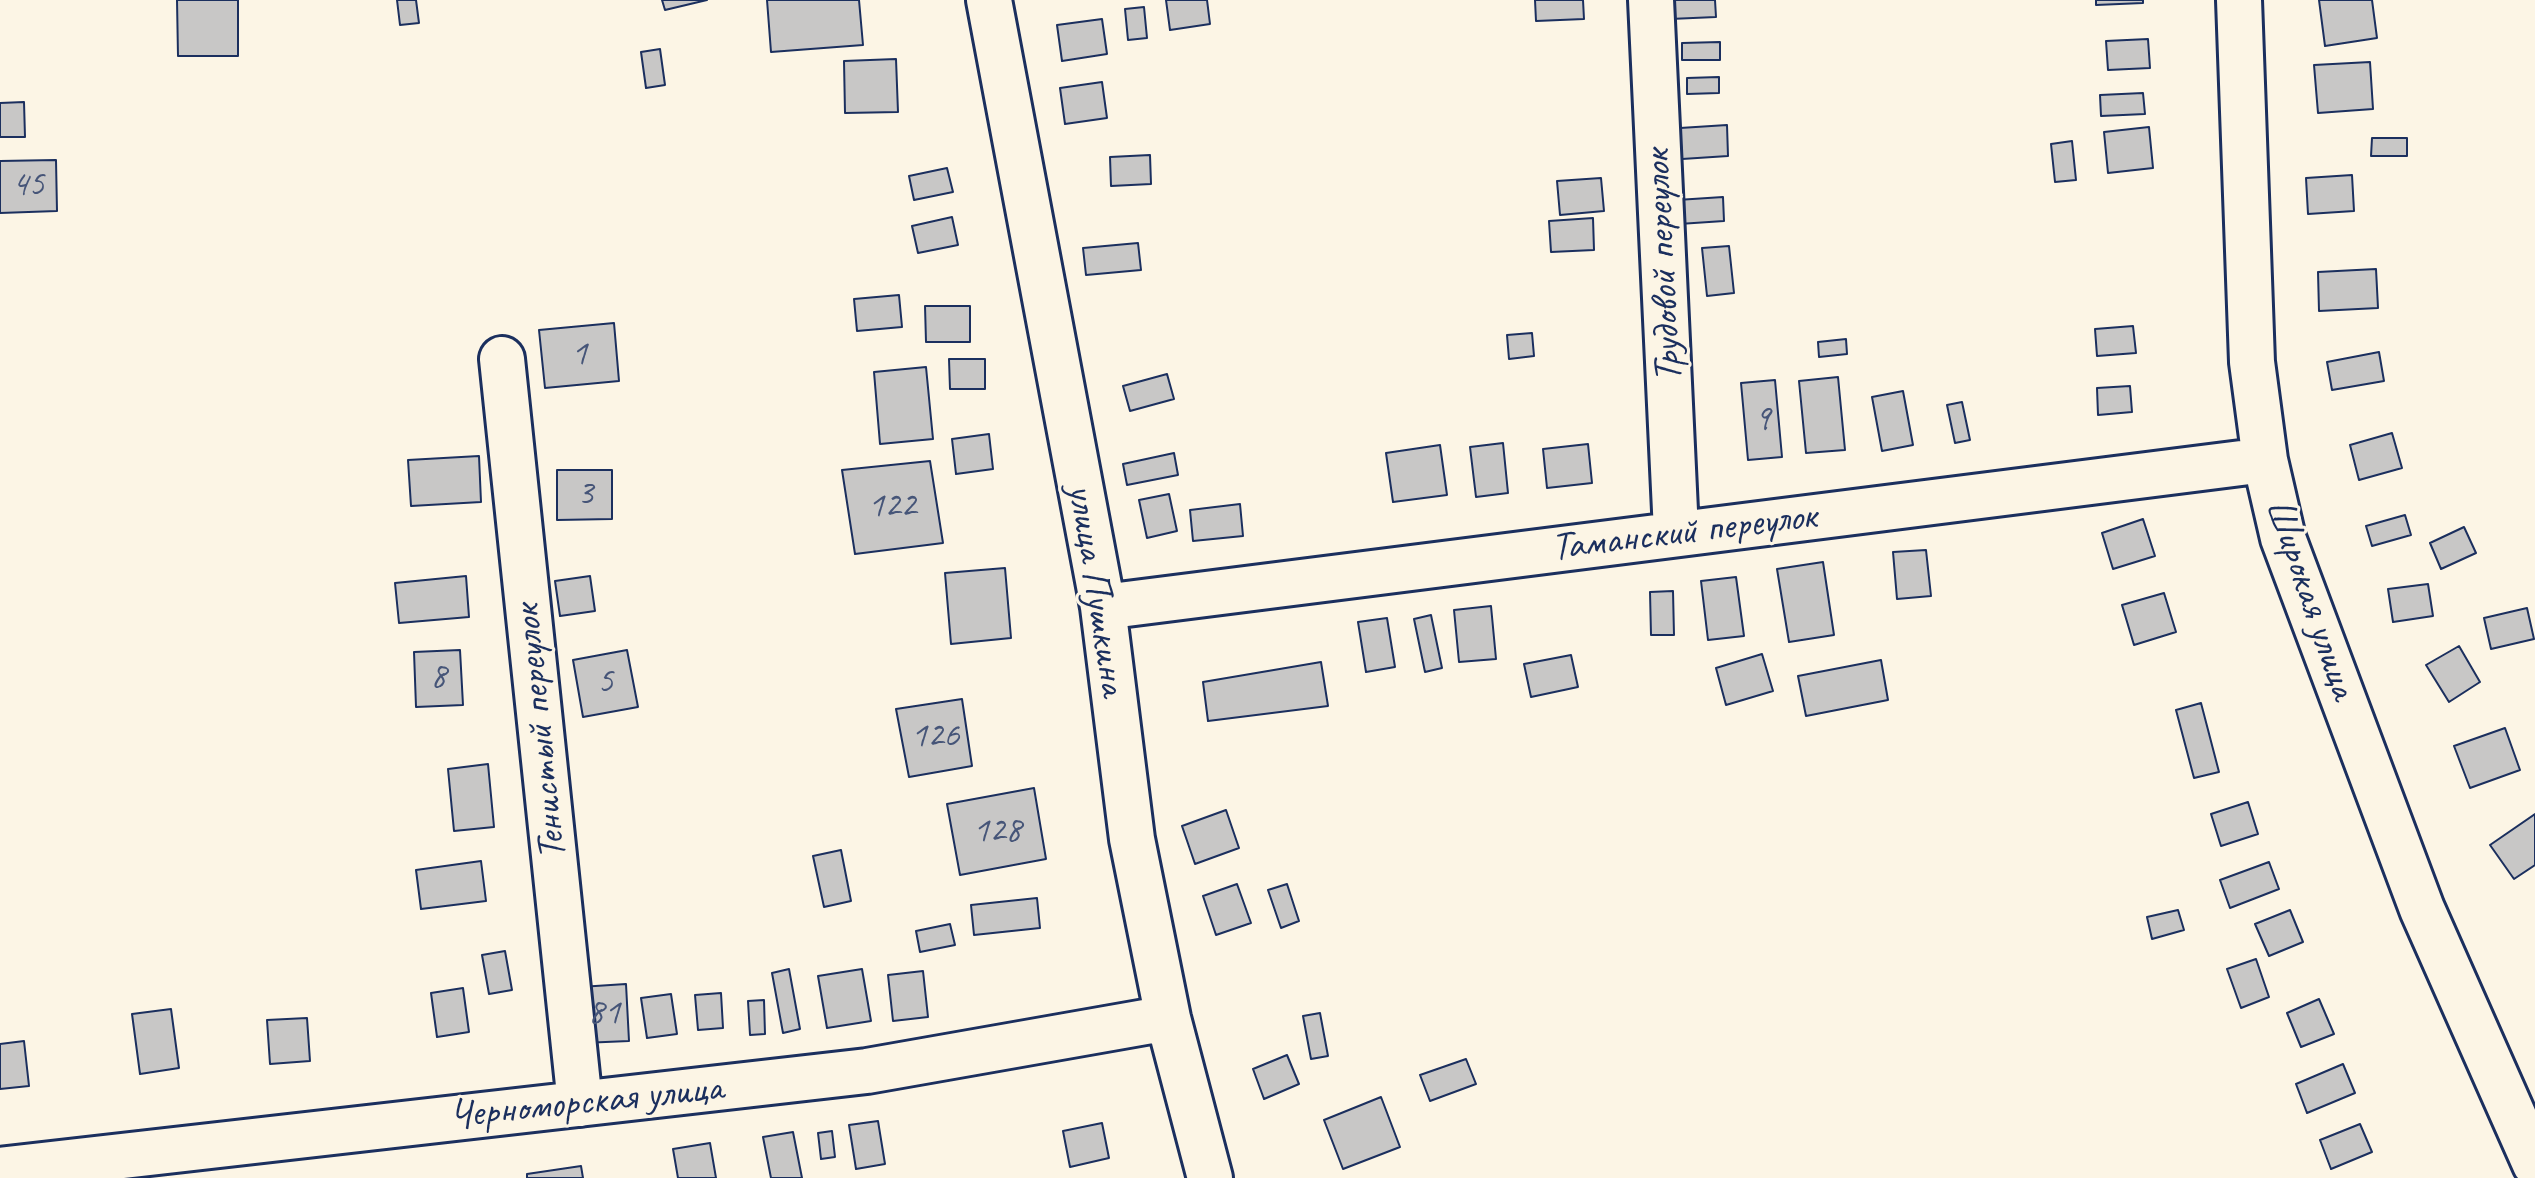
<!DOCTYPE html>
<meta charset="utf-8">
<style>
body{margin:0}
canvas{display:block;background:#fcf5e5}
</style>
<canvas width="2535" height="1178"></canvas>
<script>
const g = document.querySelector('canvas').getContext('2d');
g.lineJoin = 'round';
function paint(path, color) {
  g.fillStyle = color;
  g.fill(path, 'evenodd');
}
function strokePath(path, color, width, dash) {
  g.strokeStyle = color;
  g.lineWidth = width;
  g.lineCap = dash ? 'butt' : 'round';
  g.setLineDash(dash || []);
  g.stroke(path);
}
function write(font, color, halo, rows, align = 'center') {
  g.font = font + ' Caveat,sans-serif';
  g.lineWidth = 6;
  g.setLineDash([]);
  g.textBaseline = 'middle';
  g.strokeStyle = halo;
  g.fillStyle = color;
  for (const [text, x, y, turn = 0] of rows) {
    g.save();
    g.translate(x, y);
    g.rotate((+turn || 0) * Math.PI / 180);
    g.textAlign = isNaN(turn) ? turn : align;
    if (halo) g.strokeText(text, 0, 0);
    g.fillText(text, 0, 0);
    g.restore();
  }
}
const building = new Path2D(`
 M177,0H238V56H178Z
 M397,0H416L419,23L400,25Z
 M662,0H707L665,10Z
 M767,0H859L863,45L771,52Z
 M1166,0H1207L1210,24L1170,30Z
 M1535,0H1583L1584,19L1536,21Z
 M1669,0H1715L1716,17L1670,19Z
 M2096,0H2143V3L2096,5Z
 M2319,0H2372L2377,38L2325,46Z
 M1144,7L1147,38L1128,40L1125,9Z
 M1102,19L1107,54L1062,61L1057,25Z
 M2148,39L2150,68L2108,70L2106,41Z
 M1720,42V60H1682V43Z
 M660,49L665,85L646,88L641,52Z
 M896,59L898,112L845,113L844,61Z
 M2370,62L2373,109L2318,113L2314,65Z
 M1719,77V93L1687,94V78Z
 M1102,82L1107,118L1065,124L1060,88Z
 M2143,93L2145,114L2101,116L2100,95Z
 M24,102L25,137H0V103Z
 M1727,125L1728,156L1682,159L1680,128Z
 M2149,127L2153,168L2108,173L2104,132Z
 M2372,138H2407V156H2371Z
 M2072,141L2076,180L2055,182L2051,144Z
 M1150,155L1151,184L1111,186L1110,157Z
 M56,160L57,211L0,213V161Z
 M947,168L953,192L914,200L909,176Z
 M2352,175L2354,211L2308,214L2306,178Z
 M1601,178L1604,211L1560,215L1557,181Z
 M1723,197L1724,221L1679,224L1677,200Z
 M952,217L958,245L918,253L912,226Z
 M1593,218L1594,250L1551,252L1549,221Z
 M1138,243L1141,270L1086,275L1083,248Z
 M1729,246L1734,293L1707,296L1702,248Z
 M2376,269L2378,308L2319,311L2318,272Z
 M899,295L902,327L857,331L854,299Z
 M925,306H970V342H926Z
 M614,323L619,381L545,388L539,330Z
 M2133,326L2136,353L2097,356L2095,329Z
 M1532,333L1534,356L1509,359L1507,335Z
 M1846,339L1847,354L1819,357L1818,342Z
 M2379,352L2384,381L2332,390L2327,362Z
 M949,359H985V389H950Z
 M926,367L933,439L880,444L874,372Z
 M1167,374L1174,399L1130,411L1123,386Z
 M1838,377L1845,450L1806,453L1799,381Z
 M1775,380L1782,457L1748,460L1741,383Z
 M2130,386L2132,412L2098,415L2097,388Z
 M1903,391L1913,445L1882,451L1872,397Z
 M1962,402L1970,440L1955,443L1947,405Z
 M2392,433L2402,468L2359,480L2350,445Z
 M989,434L993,469L956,474L952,439Z
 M1503,443L1508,493L1476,497L1470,447Z
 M1588,444L1592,483L1547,488L1543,449Z
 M1440,445L1447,495L1393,502L1386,453Z
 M1174,453L1178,475L1127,485L1123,464Z
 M479,456L481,502L411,506L408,460Z
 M930,461L943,543L855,554L842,470Z
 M557,470H612V519L557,520Z
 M1169,494L1177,531L1147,538L1139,500Z
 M1240,504L1243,536L1193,541L1190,510Z
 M2405,515L2411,535L2372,546L2366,526Z
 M2143,519L2155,556L2113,569L2102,533Z
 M2464,527L2476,553L2441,569L2430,543Z
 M1926,550L1931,596L1897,599L1893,552Z
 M1823,562L1834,635L1789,642L1777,569Z
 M1005,568L1011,638L951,644L945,573Z
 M466,576L469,617L399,623L395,583Z
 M590,576L595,611L560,616L555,581Z
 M1736,577L1744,636L1708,640L1701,581Z
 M2428,584L2433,616L2393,622L2388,589Z
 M1673,591L1674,635H1651L1650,592Z
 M2164,593L2176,632L2134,645L2122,605Z
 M1491,606L1496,659L1459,662L1454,610Z
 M2527,608L2534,639L2491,649L2484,618Z
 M1431,615L1442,668L1425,672L1414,619Z
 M1387,618L1395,667L1366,672L1358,622Z
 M2459,646L2480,682L2449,702L2426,665Z
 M460,650L463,705L416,707L414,652Z
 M627,650L638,707L583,717L573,660Z
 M1762,654L1773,691L1726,705L1716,668Z
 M1571,655L1578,687L1531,697L1524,664Z
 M1881,660L1888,700L1806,716L1798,676Z
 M1321,662L1328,706L1208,721L1203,682Z
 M962,699L972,766L909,777L896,709Z
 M2201,703L2219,772L2194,778L2176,710Z
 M2505,728L2520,770L2470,788L2454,746Z
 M488,764L494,827L454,831L448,769Z
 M1034,788L1046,859L960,875L947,804Z
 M2248,802L2258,834L2221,846L2211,814Z
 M1226,810L1239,848L1195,864L1182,826Z
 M2535,814V865L2514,879L2490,845Z
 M841,850L851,901L824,907L813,856Z
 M481,861L486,901L421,909L416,870Z
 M2269,862L2279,889L2230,908L2220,880Z
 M1237,884L1251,923L1216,935L1203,896Z
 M1287,884L1299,921L1281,928L1268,890Z
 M1037,898L1040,928L974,935L971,905Z
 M2178,910L2184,930L2152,939L2147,917Z
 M2290,910L2303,942L2269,956L2255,924Z
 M950,924L955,945L920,952L916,931Z
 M505,951L512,990L489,994L482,955Z
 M2256,959L2269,997L2241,1008L2227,969Z
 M789,969L800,1029L783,1033L772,973Z
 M862,969L871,1021L827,1028L818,976Z
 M923,971L928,1017L893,1021L888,975Z
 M626,984L629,1041L582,1043L580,987Z
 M463,988L469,1032L437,1037L431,993Z
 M721,993L723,1028L698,1030L695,995Z
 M671,994L677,1034L647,1038L641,998Z
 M2319,999L2334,1034L2301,1047L2287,1013Z
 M764,1000L765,1034L750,1035L748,1001Z
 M171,1009L179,1068L140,1074L132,1014Z
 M1320,1013L1328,1056L1311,1059L1303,1016Z
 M307,1018L310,1061L270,1064L267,1020Z
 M24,1041L29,1086L0,1089V1044Z
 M1287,1055L1299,1084L1264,1099L1253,1069Z
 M1466,1059L1476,1084L1430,1101L1420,1075Z
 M2343,1064L2355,1093L2307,1113L2296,1084Z
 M1381,1097L1400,1147L1343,1169L1324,1120Z
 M878,1121L885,1164L856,1169L849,1125Z
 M1102,1123L1109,1158L1070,1167L1063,1131Z
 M2360,1124L2372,1152L2331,1169L2320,1140Z
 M832,1131L835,1157L821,1159L818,1133Z
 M793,1132L802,1178H771L763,1137Z
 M710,1143L716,1178H678L673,1149Z
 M581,1166L583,1178H527V1174Z`);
const minor = new Path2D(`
 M989,0L1103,607L1132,839L1168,1018L1210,1178
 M1651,0L1676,532
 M2239,0L2252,362L2265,460L2283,538L2422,909L2535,1164
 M502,359L580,1104
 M1103,607L2265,460
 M0,1170L867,1071L1168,1018`);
const numberNames = [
 ["45",28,186],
 ["1",579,355],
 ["9",1762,420],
 ["3",585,495],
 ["122",892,507],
 ["8",438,678],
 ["5",605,683],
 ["126",935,737],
 ["128",997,832],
 ["81",604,1014]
];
const streetNames = [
 ["Трудовой переулок",1664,266,-93],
 ["Таманский переулок",1684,533,-7],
 ["улица Пушкина",1096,590,81],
 ["Широкая улица",2310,599,71],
 ["Тенистый переулок",541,732,-96],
 ["Черноморская улица",586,1103,-6]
];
paint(building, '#c8c7c6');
strokePath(building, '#1b2f5e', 2);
strokePath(minor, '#1b2f5e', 50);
strokePath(minor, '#fcf5e5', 44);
write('36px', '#465578', null, numberNames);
write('40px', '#1b2f5e', '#fcf5e5', streetNames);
</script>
